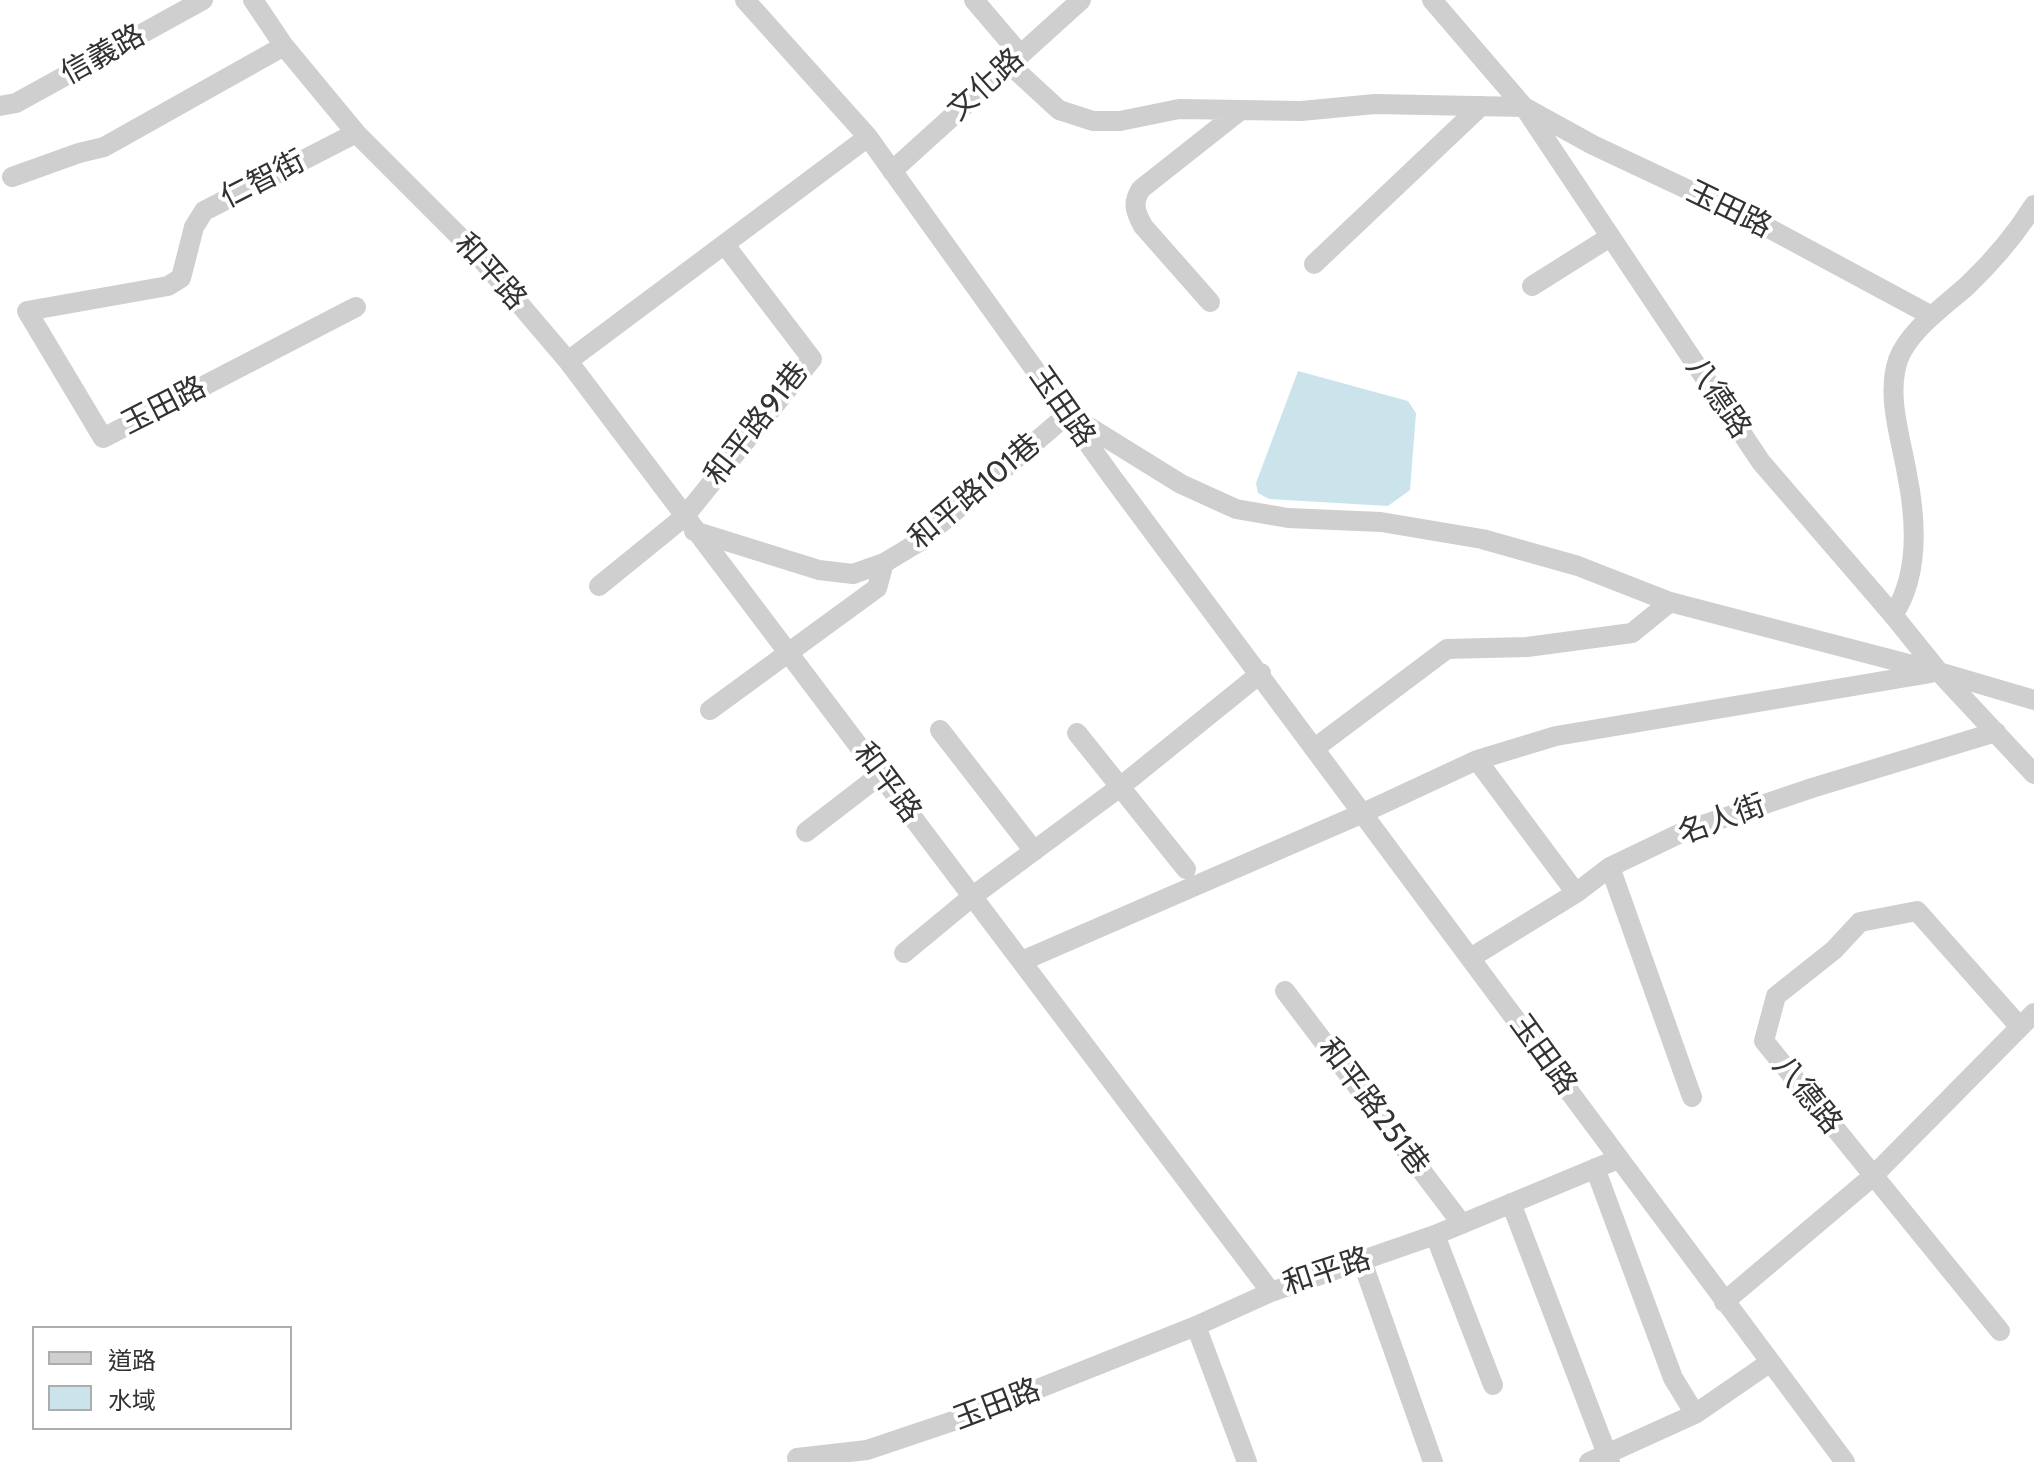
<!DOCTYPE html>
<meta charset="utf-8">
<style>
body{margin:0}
#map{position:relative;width:2034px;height:1462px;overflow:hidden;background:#fff;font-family:Cabin,"Noto Sans TC",sans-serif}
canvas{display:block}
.legend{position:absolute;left:32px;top:1326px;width:260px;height:104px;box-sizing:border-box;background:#fff;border:2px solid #adadad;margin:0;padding:10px 14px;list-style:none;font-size:24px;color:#323232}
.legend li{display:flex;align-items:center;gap:16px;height:40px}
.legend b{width:40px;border:2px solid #adadad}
</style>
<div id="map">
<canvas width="2034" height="1462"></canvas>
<ul class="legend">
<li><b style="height:10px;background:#cfcfcf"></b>道路</li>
<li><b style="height:22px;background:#cbe4eb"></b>水域</li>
</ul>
</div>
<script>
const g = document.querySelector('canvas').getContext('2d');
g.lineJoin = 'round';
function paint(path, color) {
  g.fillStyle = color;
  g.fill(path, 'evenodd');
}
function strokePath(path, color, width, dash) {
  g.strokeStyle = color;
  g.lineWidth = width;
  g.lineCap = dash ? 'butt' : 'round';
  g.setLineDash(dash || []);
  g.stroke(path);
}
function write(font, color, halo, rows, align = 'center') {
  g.font = font + ' Cabin,"Noto Sans TC",sans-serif';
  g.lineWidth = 8;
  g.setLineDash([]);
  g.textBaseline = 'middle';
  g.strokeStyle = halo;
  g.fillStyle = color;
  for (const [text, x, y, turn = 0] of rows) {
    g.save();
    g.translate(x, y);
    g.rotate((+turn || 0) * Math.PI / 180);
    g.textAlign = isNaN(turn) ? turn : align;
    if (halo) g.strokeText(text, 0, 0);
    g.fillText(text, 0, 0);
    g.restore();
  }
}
const water = new Path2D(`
 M1298,371L1408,401L1416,413L1410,490L1388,506L1269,499L1258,493L1256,483Z`);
const minor = new Path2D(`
 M253,0L284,46L356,133L477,254L568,361L1271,1292
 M745,0L868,137L1112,477L1845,1462
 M974,0L1020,54
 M1432,0L1524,107L1761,462L1893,615L1939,672L2034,774
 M1009,64L1059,110L1093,121H1120L1179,109L1301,111L1375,104L1524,107L1593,145L1761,224L1932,316
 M0,106L16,103L203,0
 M892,171L1081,0
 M12,177L79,153L104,147L284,46
 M1314,264L1481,106
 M1532,286L1610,237
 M1210,302L1143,226C1135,211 1132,203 1141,189L1241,110
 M356,307L103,438L27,311L168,286L181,278L194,227L204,211L356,133
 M568,361L868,137
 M694,531L819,570L853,574L884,563L919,542L1068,414L1181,484L1236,509L1288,518L1381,522L1482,539L1578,566L1670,602L1939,672L2034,700
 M599,586L684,517L812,359L725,245
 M1893,615C1920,575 1916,519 1907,474C1901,438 1886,396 1898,360C1909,330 1946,305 1968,285C1993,261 2016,234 2034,205
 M710,710L877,588L884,563
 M940,730L1034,851
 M1077,733L1186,869
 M1315,748L1447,649L1527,647L1632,633L1670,602
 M1477,760L1576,893
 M806,832L880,775
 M1610,867L1692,1097
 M904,953L973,896L1120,787L1261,673
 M1472,957L1576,893L1610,867L1685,831L1812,788L1996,732
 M1022,961L1363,813L1477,760L1556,736L1931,673
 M1285,991L1462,1224
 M1595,1168L1673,1378L1695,1414
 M1511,1203L1610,1462
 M1435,1235L1493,1385
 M1362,1261L1433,1462
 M1724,1302L1872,1177L2034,1013
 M1196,1326L1247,1462
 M2000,1331L1764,1041L1776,996L1834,950L1860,922L1917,911L2020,1027
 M799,1462L797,1458L867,1450L977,1413L1196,1326L1271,1292L1435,1235L1618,1159
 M1589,1462L1695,1414L1769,1363`);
const streetNames = [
 ["信義路",103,55,-29],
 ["文化路",986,85,-42],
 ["仁智街",263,180,-27],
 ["玉田路",1729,210,26],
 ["和平路",490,272,48],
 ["八德路",1718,398,56],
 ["玉田路",164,406,-27],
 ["玉田路",1062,407,55],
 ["和平路91巷",757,424,-52],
 ["和平路101巷",975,492,-40],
 ["和平路",887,783,53],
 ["名人街",1722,820,-20],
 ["玉田路",1543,1055,54],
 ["八德路",1807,1095,51],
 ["和平路251巷",1373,1107,53],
 ["和平路",1327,1272,-18],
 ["玉田路",997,1405,-21]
];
paint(water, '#cbe4eb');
strokePath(minor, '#cfcfcf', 20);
write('30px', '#323232', '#fff', streetNames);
</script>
